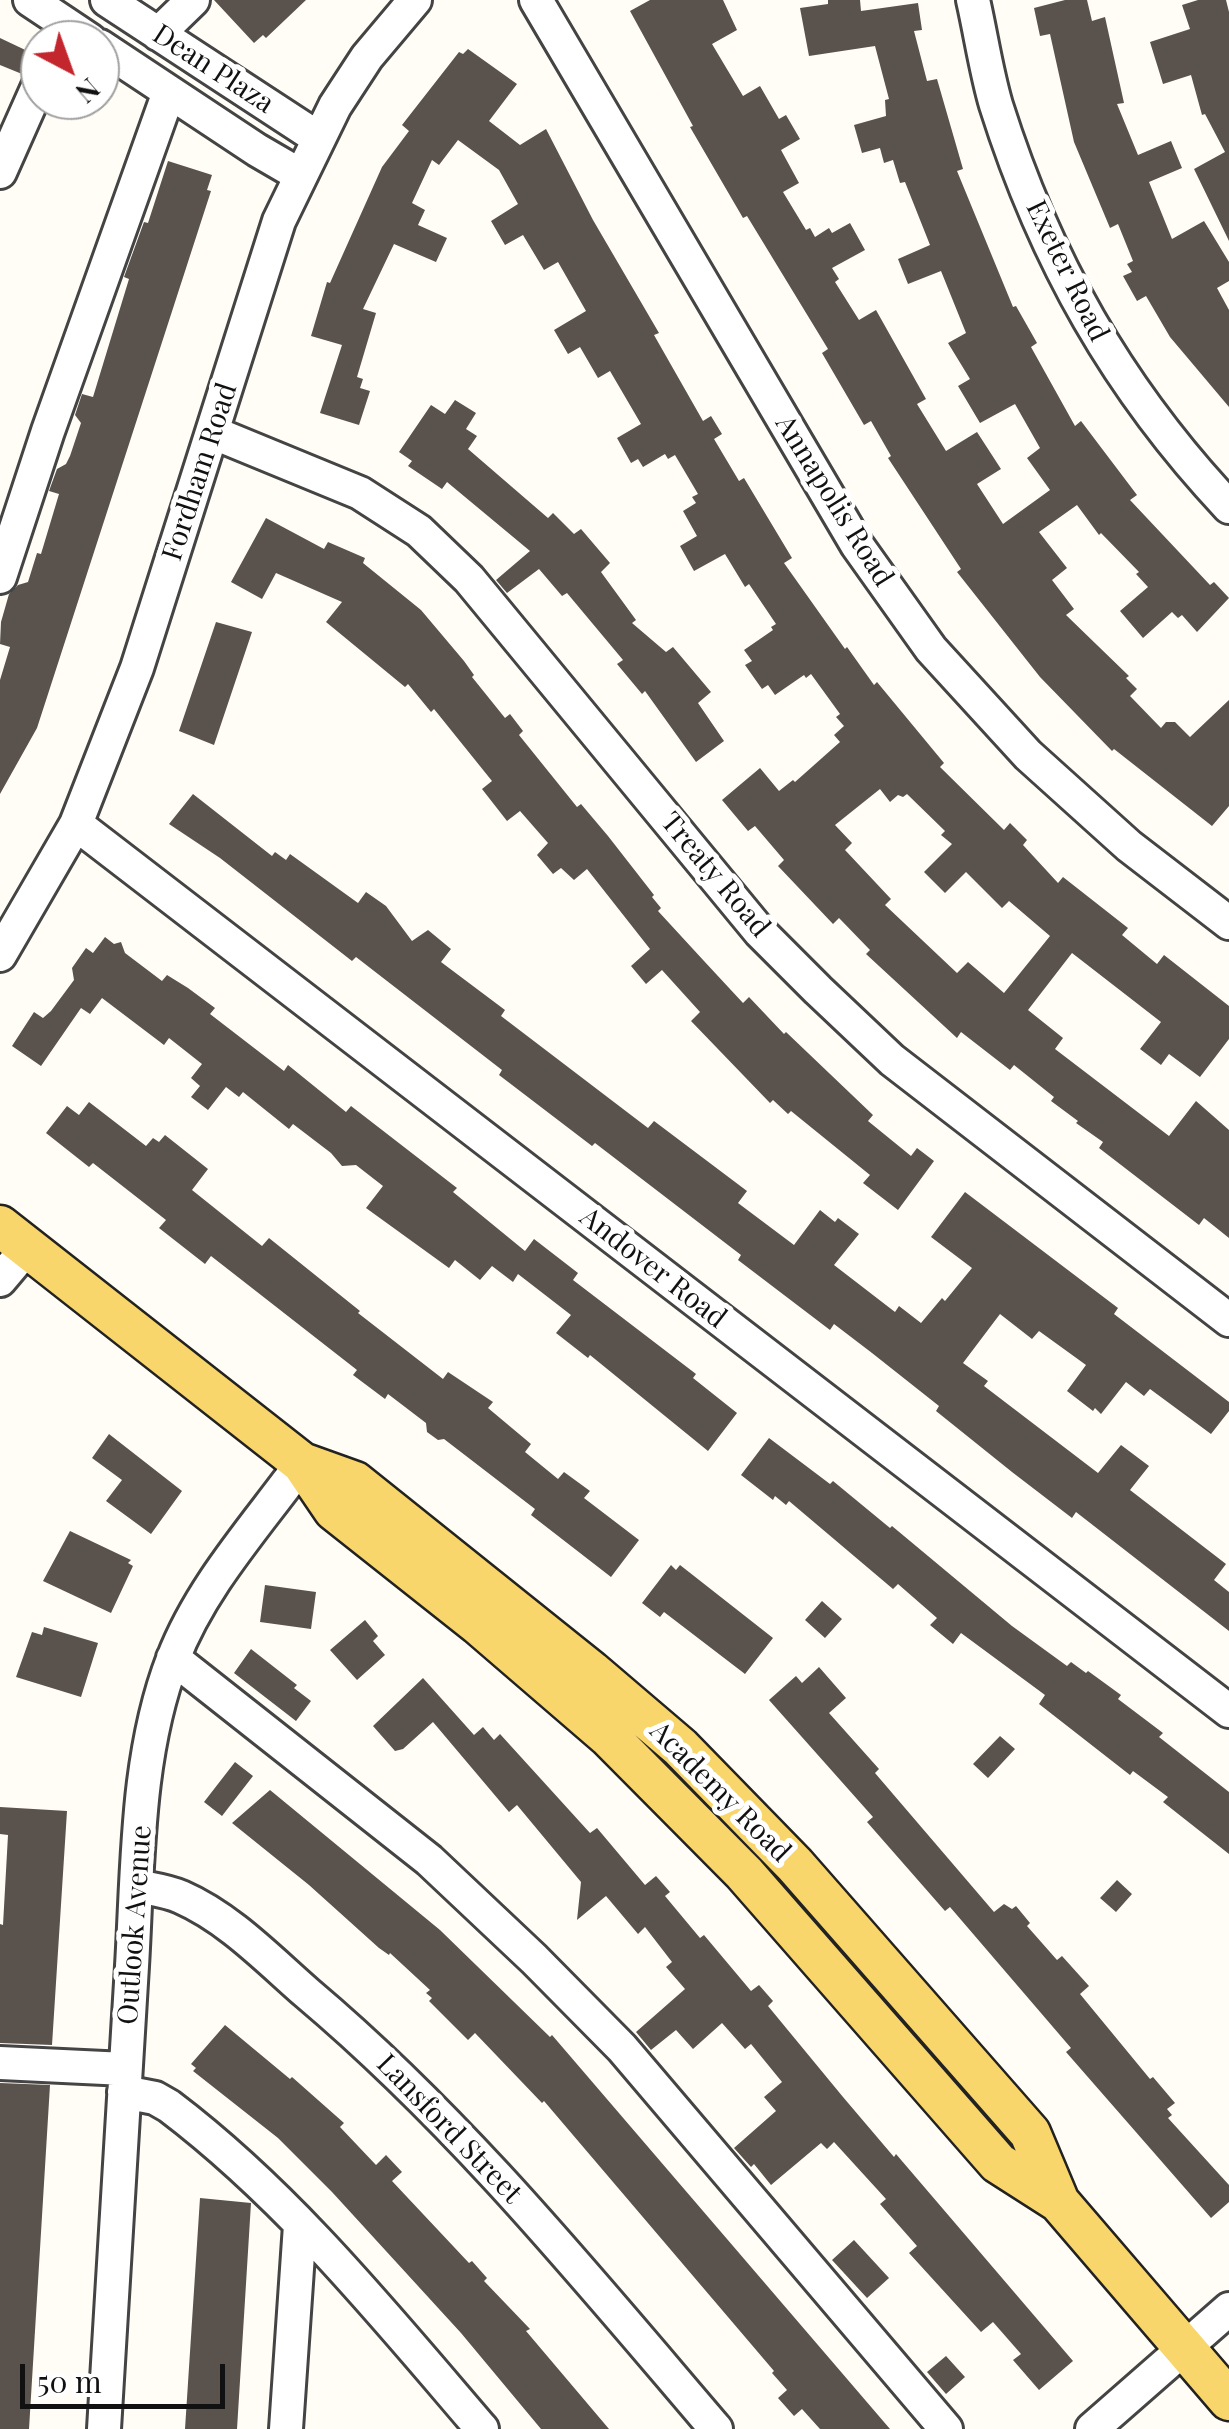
<!DOCTYPE html>
<style>
body{margin:0}
#map{position:relative;width:1229px;height:2429px;overflow:hidden;background:#fffdf5;font-family:"Playfair Display",serif}
canvas{display:block}
.north{position:absolute;left:20px;top:20px;width:100px;height:100px;box-sizing:border-box;background:#fff;border:2px solid #a0a0a0;border-radius:50%;rotate:139deg;font-size:28px;font-weight:700;line-height:40px;text-align:center;color:#111}
.north::after{content:'';display:block;margin:auto;width:35px;height:45px;background:#c4262e;clip-path:polygon(50% 0,100% 100%,50% 72%,0 100%)}
.scale{position:absolute;left:20px;top:2364px;width:205px;height:45px;box-sizing:border-box;border:5px solid #111;border-top:0;padding-left:12px;font-size:30px;line-height:35px;white-space:nowrap;color:#111;-webkit-text-stroke:8px #fff;paint-order:stroke}
</style>
<div id="map">
<canvas width="1229" height="2429"></canvas>
<div class="north">N</div>
<div class="scale">50 m</div>
</div>
<script>
const g = document.querySelector('canvas').getContext('2d');
g.lineJoin = 'round';
function paint(path, color) {
  g.fillStyle = color;
  g.fill(path, 'evenodd');
}
function strokePath(path, color, width, dash) {
  g.strokeStyle = color;
  g.lineWidth = width;
  g.lineCap = dash ? 'butt' : 'round';
  g.setLineDash(dash || []);
  g.stroke(path);
}
function write(font, color, halo, rows, align = 'center') {
  g.font = font + ' "Playfair Display",serif';
  g.lineWidth = 10;
  g.setLineDash([]);
  g.textBaseline = 'middle';
  g.strokeStyle = halo;
  g.fillStyle = color;
  for (const [text, x, y, turn = 0] of rows) {
    g.save();
    g.translate(x, y);
    g.rotate((+turn || 0) * Math.PI / 180);
    g.textAlign = isNaN(turn) ? turn : align;
    if (halo) g.strokeText(text, 0, 0);
    g.fillText(text, 0, 0);
    g.restore();
  }
}
const building = new Path2D(`
 M214,0H306L266,38L263,35L254,43Z
 M650,0H723L737,30L712,44L743,96L760,86L779,119L786,115L800,139L781,150L799,183L783,192L806,230L810,228L815,237L829,228L832,233L850,223L865,250L832,268L839,279L835,282L859,320L876,310L926,399L917,404L946,451L977,432L1001,469L977,484L1003,524L1050,490L1027,458L1040,448L1015,404L980,423L958,386L970,379L948,343L966,333L941,271L908,284L898,259L930,245L905,182L900,183L893,160L884,163L880,148L862,153L854,125L886,116L885,100L889,99L875,46L809,56L800,8L828,4V0H860L861,11L918,3L922,30L914,31L927,81L937,79L963,169L957,171L1013,307L1016,306L1037,343L1031,347L1075,426L1081,421L1137,495L1130,500L1210,585L1214,582L1229,598L1197,632L1182,615L1178,618L1172,612L1143,638L1120,611L1148,587L1136,574L1139,572L1101,533L1099,535L1077,505L1039,532L1067,568L1052,580L1074,609L1066,615L1129,676L1126,678L1137,689L1130,696L1161,728L1166,722H1175L1190,737L1229,700V806L1212,826L1114,749L1112,751L1040,677L957,572L961,569L888,458L891,456L871,421L864,425L822,353L828,349L747,216L743,218L690,127L693,126L630,11Z
 M1065,0H1087L1092,21L1105,17L1124,103L1117,104L1138,155L1171,141L1182,168L1149,182L1172,239L1204,221L1229,262V281L1217,288L1229,310V407L1170,337L1146,296L1137,301L1123,276L1132,272L1127,264L1133,261L1118,224L1110,228L1074,142L1050,34L1040,36L1034,8Z
 M1198,0H1226L1229,12V241L1194,169L1225,152L1205,114L1202,115L1191,75L1163,84L1150,42L1190,29L1182,5Z
 M0,38L38,56L35,63L22,74L0,65Z
 M468,49L517,84L489,121L520,145L546,129L593,220L659,333L654,335L703,421L711,416L722,434L714,439L739,481L744,478L792,558L784,563L845,649L847,647L874,685L877,682L944,763L940,767L1004,830L1010,823L1027,840L1023,845L1058,883L1063,877L1128,928L1122,935L1157,964L1164,955L1229,1006V1039L1200,1077L1169,1054L1161,1065L1140,1049L1161,1022L1072,953L1028,1010L1063,1038L1055,1049L1169,1136L1196,1101L1229,1130V1238L1204,1218L1199,1225L1099,1148L1103,1142L1076,1123L1078,1121L1051,1101L1054,1097L1014,1065L1010,1070L961,1032L957,1038L866,954L870,950L839,918L833,924L778,866L784,860L755,826L748,831L722,800L760,768L779,791L793,780L795,782L840,742L834,735L844,726L836,717L840,714L811,674L806,678L804,675L775,695L768,685L762,689L745,665L752,661L744,650L773,630L771,627L776,624L749,584L745,587L725,554L694,571L680,546L697,536L683,511L696,503L692,497L698,494L675,455L668,459L665,454L643,467L638,459L631,463L617,438L641,424L610,371L598,378L580,347L568,354L554,330L586,311L558,262L544,270L523,235L505,245L491,221L518,204L499,170L458,140L439,165L432,160L412,203L425,210L418,225L447,238L436,262L394,244L363,309L376,313L357,377L363,379L360,388L370,391L359,425L320,413L342,345L311,336L327,282L330,283L382,167L409,131L402,125L459,52L463,54ZM880,789L890,802L898,795L903,797L907,794L945,831L941,835L952,844L924,872L945,893L966,872L1002,908L1009,901L1050,936L1004,993L968,962L957,973L885,905L891,899L845,850L852,843L835,825Z
 M168,161L212,175L207,190L211,191L37,728L0,794V680L10,647L0,644L1,622L9,594L18,585L28,582L37,553L41,554L59,494L49,491L57,469L66,464L70,456L81,423L75,415L82,394L93,397L129,279L124,277L144,222L148,223Z
 M455,400L476,413L466,429L477,436L468,449L548,518L553,513L574,534L581,529L610,563L601,572L636,620L632,623L666,652L673,647L711,692L698,703L724,741L696,762L645,691L642,694L617,664L623,660L567,593L562,596L539,569L507,593L496,580L530,551L447,482L442,489L408,466L412,461L399,452L431,405L445,414Z
 M266,518L324,549L328,542L365,558L363,563L421,610L464,661L474,675L472,677L505,718L510,714L523,731L519,735L577,807L581,804L608,836L654,895L652,897L661,908L658,911L704,961L743,1003L749,997L784,1034L786,1032L873,1115L868,1121L911,1156L917,1148L934,1161L898,1210L863,1183L870,1175L791,1111L788,1114L773,1100L770,1103L691,1021L700,1012L662,970L646,984L631,966L650,949L587,869L574,880L561,868L553,874L537,855L548,843L520,811L507,821L482,789L492,781L434,709L431,712L408,684L405,687L326,622L342,602L276,573L262,599L231,582Z
 M216,622L252,632L214,745L179,731Z
 M193,794L272,856L275,852L286,860L290,854L358,903L366,892L386,906L412,941L428,930L451,949L441,962L505,1010L501,1016L648,1128L654,1121L747,1191L738,1203L794,1245L820,1210L835,1222L838,1218L859,1234L834,1265L895,1312L899,1306L921,1323L942,1298L945,1301L972,1268L931,1237L965,1192L1118,1308L1114,1314L1229,1402V1411L1211,1434L1150,1389L1144,1396L1126,1382L1101,1414L1095,1408L1093,1411L1067,1391L1086,1365L1039,1331L1032,1339L1000,1314L963,1363L988,1381L984,1386L1098,1473L1121,1445L1149,1466L1130,1490L1226,1564L1214,1580L1229,1592V1631L1076,1512L1072,1518L1012,1472L936,1411L939,1406L872,1353L834,1324L830,1330L738,1260L741,1255L595,1143L592,1146L499,1075L502,1070L356,957L352,961L220,858L169,824Z
 M105,937L114,944L121,942L125,953L162,981L167,975L188,988L215,1008L210,1014L284,1071L288,1065L346,1112L351,1106L457,1188L453,1192L525,1251L534,1239L578,1273L573,1280L696,1374L693,1378L737,1413L708,1451L590,1355L588,1358L556,1333L571,1315L518,1274L513,1282L492,1266L480,1280L455,1260L449,1268L366,1208L383,1186L356,1165L342,1166L331,1153L293,1124L289,1129L243,1092L239,1097L226,1087L208,1110L191,1097L200,1086L191,1078L202,1064L169,1038L164,1045L102,998L90,1014L81,1008L41,1066L12,1046L34,1012L43,1018L51,1011L74,980L72,968L86,948L93,953Z
 M89,1102L146,1146L153,1138L159,1142L165,1135L208,1169L192,1190L262,1246L269,1238L360,1311L358,1313L443,1379L448,1372L493,1402L488,1408L531,1444L525,1452L558,1479L564,1472L590,1491L584,1498L639,1540L611,1577L531,1515L535,1509L444,1439L438,1440L427,1432L426,1423L388,1394L385,1399L353,1375L357,1370L211,1256L205,1264L159,1228L166,1220L93,1163L89,1167L46,1133L67,1106L79,1115Z
 M109,1434L182,1491L151,1534L106,1501L122,1480L92,1458Z
 M769,1438L830,1484L833,1481L890,1528L892,1526L1012,1626L1067,1666L1071,1662L1086,1673L1088,1671L1121,1695L1118,1699L1163,1733L1159,1737L1229,1792V1854L1163,1802L1168,1797L1133,1771L1130,1775L1039,1704L1045,1695L961,1633L953,1644L930,1625L937,1618L898,1584L893,1589L789,1501L786,1505L775,1496L773,1500L741,1475Z
 M70,1531L131,1560L128,1563L133,1566L111,1613L43,1581Z
 M671,1565L676,1570L680,1565L773,1638L745,1674L664,1612L660,1617L642,1603Z
 M265,1585L316,1592L311,1629L260,1622Z
 M822,1601L842,1619L825,1638L805,1620Z
 M365,1620L378,1636L373,1641L385,1655L357,1680L330,1650Z
 M44,1627L98,1643L81,1697L16,1677L32,1632L42,1635Z
 M251,1649L297,1685L294,1688L311,1701L296,1721L234,1673Z
 M819,1667L846,1698L829,1713L879,1769L875,1773L994,1912L1004,1904L1012,1909L1016,1906L1030,1923L1027,1926L1057,1960L1062,1956L1089,1986L1080,1994L1150,2079L1153,2077L1175,2103L1167,2109L1172,2115L1168,2118L1229,2185V2202L1211,2218L1066,2052L1071,2048L950,1907L945,1911L867,1822L873,1817L769,1700L796,1676L802,1683Z
 M423,1678L474,1735L483,1727L494,1740L500,1734L590,1833L597,1828L645,1885L656,1876L670,1892L665,1896L700,1938L704,1935L751,1991L759,1985L773,2001L768,2006L843,2097L894,2157L896,2154L1073,2361L1039,2390L1013,2360L1021,2354L993,2322L981,2332L909,2253L917,2246L880,2204L886,2199L834,2142L827,2149L821,2143L771,2185L754,2164L751,2167L734,2148L776,2111L764,2097L782,2082L751,2044L745,2049L722,2023L693,2049L676,2030L651,2050L636,2032L685,1989L666,1967L672,1962L645,1927L638,1934L606,1896L577,1920L581,1882L517,1805L509,1812L433,1722L403,1749L395,1751L373,1726Z
 M1000,1736L1015,1749L988,1778L973,1764Z
 M235,1762L253,1776L222,1816L204,1802Z
 M270,1790L440,1930L550,2037L552,2035L890,2429H820L802,2409L794,2416L778,2398L787,2390L772,2373L774,2371L544,2101L542,2103L475,2033L468,2040L429,2001L432,1998L426,1993L430,1990L390,1953L389,1955L379,1948L309,1885L232,1823Z
 M0,1807L67,1811L52,2045L0,2043V1924L3,1925L8,1835L0,1834Z
 M1117,1880L1132,1894L1116,1912L1100,1898Z
 M225,2025L290,2079L292,2077L344,2123L340,2127L376,2165L386,2155L402,2172L392,2181L469,2263L472,2261L487,2278L484,2281L530,2329L526,2331L609,2429H541L461,2333L332,2192L278,2138L193,2071L196,2068L191,2064Z
 M0,2083L50,2085L29,2429H0Z
 M200,2198L251,2203L237,2429H185Z
 M854,2240L889,2278L867,2298L832,2260Z
 M946,2356L965,2377L946,2394L927,2372Z`);
const minor = new Path2D(`
 M30,0L90,40
 M107,0L318,138
 M536,0L857,545L931,649L1028,755L1129,846L1229,923
 M973,0C981,35 986,71 996,105C1045,260 1118,389 1229,507
 M158,34L193,0
 M100,46L257,150L300,175
 M0,172L40,82
 M214,433L360,493L419,531L469,579L760,932L818,990L892,1060L1229,1320
 M0,577L48,431L169,92
 M76,824L1229,1711
 M0,955L76,824L137,668L279,221L335,106L367,57L415,0
 M0,1280L27,1248
 M173,1658L429,1860L534,1959L622,2048L946,2429
 M137,1886C151,1889 168,1891 181,1897C229,1918 268,1959 307,1993C460,2122 586,2277 716,2429
 M0,2063L125,2069
 M124,2092L155,2098L169,2106C288,2196 385,2316 482,2429
 M104,2429C113,2275 122,2121 132,1966C138,1865 136,1755 173,1659C201,1586 257,1525 302,1463
 M286,2429L300,2225
 M1092,2429L1229,2309`);
const major = new Path2D(`
 M0,1226L302,1463L334,1510L478,1624L608,1736L744,1873L998,2163L1059,2202
 M302,1463L355,1482L591,1671L680,1747L795,1865L1030,2133L1059,2202L1229,2400`);
const streetNames = [
 ["Dean Plaza",213,69,33],
 ["Exeter Road",1067,271,64],
 ["Fordham Road",200,472,-72],
 ["Annapolis Road",834,501,58],
 ["Treaty Road",715,875,50],
 ["Andover Road",653,1268,38],
 ["Academy Road",720,1792,45],
 ["Outlook Avenue",135,1925,-86],
 ["Lansford Street",449,2129,46]
];
paint(building, '#5a524d');
strokePath(minor, '#444', 38);
strokePath(major, '#222', 45);
strokePath(minor, '#fff', 32);
strokePath(major, '#f9d66b', 40);
write('28px', '#111', '#fff', streetNames);
</script>
